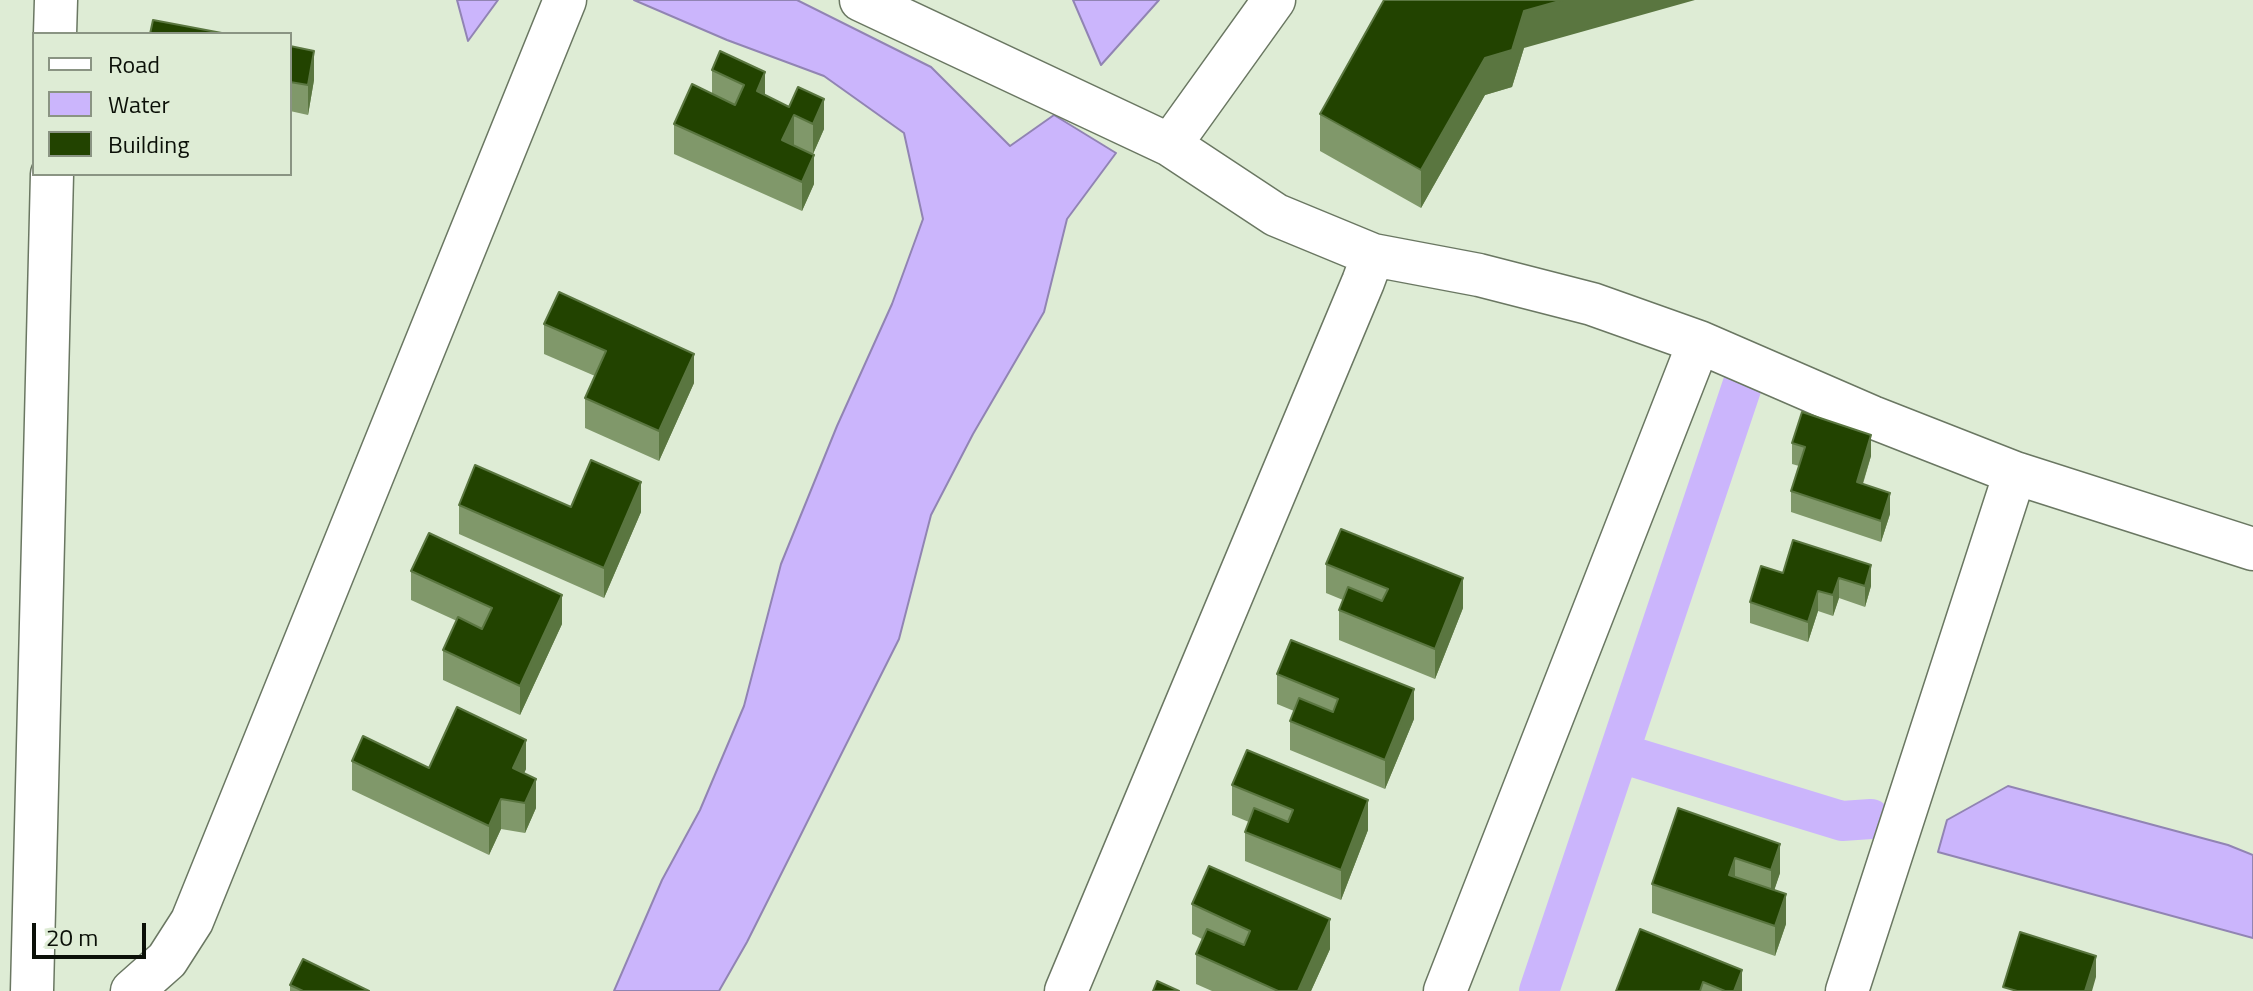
<!DOCTYPE html>
<style>
body{margin:0}
#map{position:relative;width:2253px;height:991px;overflow:hidden;background:#deecd5;font-family:"Titillium Web",sans-serif}
canvas{display:block}
.legend{position:absolute;left:32px;top:32px;width:260px;height:144px;box-sizing:border-box;background:#deecd5;border:2px solid #8a9483;margin:0;padding:10px 14px;list-style:none;font-size:24px;color:#0b1008}
.legend li{display:flex;align-items:center;gap:16px;height:40px}
.legend b{width:40px;border:2px solid #8a9483}
.scale{position:absolute;left:32px;top:923px;width:114px;height:36px;box-sizing:border-box;border:4px solid #0b1008;border-top:0;padding-left:10px;font-size:24px;line-height:28px;white-space:nowrap;color:#0b1008;-webkit-text-stroke:6px #deecd5;paint-order:stroke}
</style>
<div id="map">
<canvas width="2253" height="991"></canvas>
<ul class="legend">
<li><b style="height:10px;background:#fff"></b>Road</li>
<li><b style="height:22px;background:#cbb5fc"></b>Water</li>
<li><b style="height:22px;background:#224300"></b>Building</li>
</ul>
<div class="scale">20 m</div>
</div>
<script>
const g = document.querySelector('canvas').getContext('2d');
g.lineJoin = 'round';
function paint(path, color) {
  g.fillStyle = color;
  g.fill(path, 'evenodd');
}
function strokePath(path, color, width, dash) {
  g.strokeStyle = color;
  g.lineWidth = width;
  g.lineCap = dash ? 'butt' : 'round';
  g.setLineDash(dash || []);
  g.stroke(path);
}
const water = new Path2D(`
 M457,0H498L468,41Z
 M634,0H797L931,67L1010,146L1054,115L1116,153L1067,219L1044,312L973,434L931,515L899,639L747,942L719,991H614L662,880L700,810L744,706L781,564L837,426L892,304L923,219L904,133L824,76L727,40Z
 M1073,0H1159L1101,65Z
 M2008,786L2228,845L2253,855V938L1938,852L1947,820Z`);
const canal = new Path2D(`
 M1620,753L1842,821L1871,819
 M1539,991L1743,383`);
const minor = new Path2D(`
 M861,0L1170,145L1276,215L1373,255L1479,275L1592,304L1699,342L1872,417L2015,473L2253,549
 M55,34L56,0
 M1170,145L1274,0
 M32,991L52,174
 M132,991L167,960L192,921L565,0
 M1066,991L1363,282L1373,255
 M1445,991L1699,342
 M1847,991L2015,473`);
const wall = new Path2D(`
 M290,46L314,80L308,115L290,111Z
 M1524,48L1512,87L1485,95L1421,208L1320,151V114Z
 M712,70L765,95L824,129L813,154L794,146L814,184L802,211L674,154V124L712,94Z
 M544,324L694,383L659,461L585,428V398L595,376L544,354Z
 M1792,443L1871,456L1863,484L1890,514L1881,542L1791,512V491L1799,466L1792,464Z
 M459,505L571,507L641,512L604,598L459,534Z
 M1793,540L1871,586L1865,607L1839,598L1833,616L1818,611L1808,642L1750,623V602L1783,573Z
 M1326,564L1463,608L1435,679L1339,640V610L1343,600L1326,593Z
 M411,571L562,624L520,715L443,680V650L457,621L411,600Z
 M1277,674L1414,719L1385,789L1290,750V721L1294,711L1277,704Z
 M352,761L429,768L526,769L524,773L536,808L525,833L501,829L489,855L352,790Z
 M1232,785L1368,830L1341,900L1245,861V832L1249,822L1232,815Z
 M1678,808L1780,873L1774,890L1786,924L1775,956L1652,913V884Z
 M1192,904L1330,949L1311,991H1212L1196,984V954L1202,939L1192,934Z
 M1640,929L1742,991H1616Z
 M290,985L369,991H290Z`);
const shadedWall = new Path2D(`
 M1563,0H1695L1524,48L1512,87L1485,95L1421,208V170L1485,58L1524,11Z
 M314,51V80L308,115V85Z
 M765,72V102L757,91Z
 M824,99V129L813,154V124Z
 M794,115V145L782,170V140Z
 M814,155V184L802,211V182Z
 M694,354V383L659,461V431Z
 M1871,435V456L1857,502V482Z
 M641,482V512L604,598V568Z
 M1890,493V514L1881,542V521Z
 M1871,565V586L1865,607V586Z
 M1463,578V608L1435,679V649Z
 M1839,578V598L1833,616V595Z
 M1818,591V611L1808,642V622Z
 M562,595V624L520,715V686Z
 M1414,689V719L1385,789V760Z
 M526,740V769L513,798V768Z
 M536,779V808L525,833V803Z
 M501,799V829L489,855V826Z
 M1368,800V830L1341,900V870Z
 M1780,844V873L1771,900V870Z
 M1735,858V887L1729,875Z
 M1786,894V924L1775,956V926Z
 M1330,919V949L1311,991H1298Z
 M2096,956V977L2092,991H2085Z
 M1742,970V991H1734Z`);
const building = new Path2D(`
 M1384,0H1563L1524,11L1512,50L1485,58L1421,170L1320,114Z
 M153,20L227,34H150Z
 M290,46L314,51L308,85L290,82Z
 M720,51L765,72L757,91L789,107L798,87L824,99L813,124L794,115L782,140L814,155L802,182L674,124L692,84L735,105L744,85L712,70Z
 M559,292L694,354L659,431L585,398L606,351L544,324Z
 M1802,412L1871,435L1857,482L1890,493L1881,521L1791,491L1805,447L1792,443Z
 M591,460L641,482L604,568L459,505L475,465L571,507Z
 M1341,529L1463,578L1435,649L1339,610L1348,587L1382,601L1388,589L1326,564Z
 M429,533L562,595L520,686L443,650L458,617L482,629L492,608L411,571Z
 M1793,540L1871,565L1865,586L1839,578L1833,595L1818,591L1808,622L1750,602L1761,566L1783,573Z
 M1291,640L1414,689L1385,760L1290,721L1299,698L1333,712L1338,699L1277,674Z
 M457,707L526,740L513,768L536,779L525,803L501,799L489,826L352,761L363,736L429,768Z
 M1247,750L1368,800L1341,870L1245,832L1254,808L1288,822L1293,810L1232,785Z
 M1678,808L1780,844L1771,870L1735,858L1729,875L1786,894L1775,926L1652,884Z
 M1209,866L1330,919L1298,991H1278L1196,954L1207,929L1244,945L1250,931L1192,904Z
 M1640,929L1742,970L1734,991H1725L1703,982L1700,991H1616Z
 M2020,932L2096,956L2085,991H2017L2003,987Z
 M303,959L369,991H303L290,985Z
 M1157,981L1179,991H1153Z`);
paint(water, '#cbb5fc');
strokePath(water, '#9184b3', 2);
strokePath(canal, '#cbb5fc', 40);
strokePath(minor, '#6a7762', 45);
strokePath(minor, '#fff', 42);
paint(wall, '#80986a');
paint(shadedWall, '#5a7640');
paint(building, '#224300');
strokePath(building, '#5a7640', 2);
</script>
